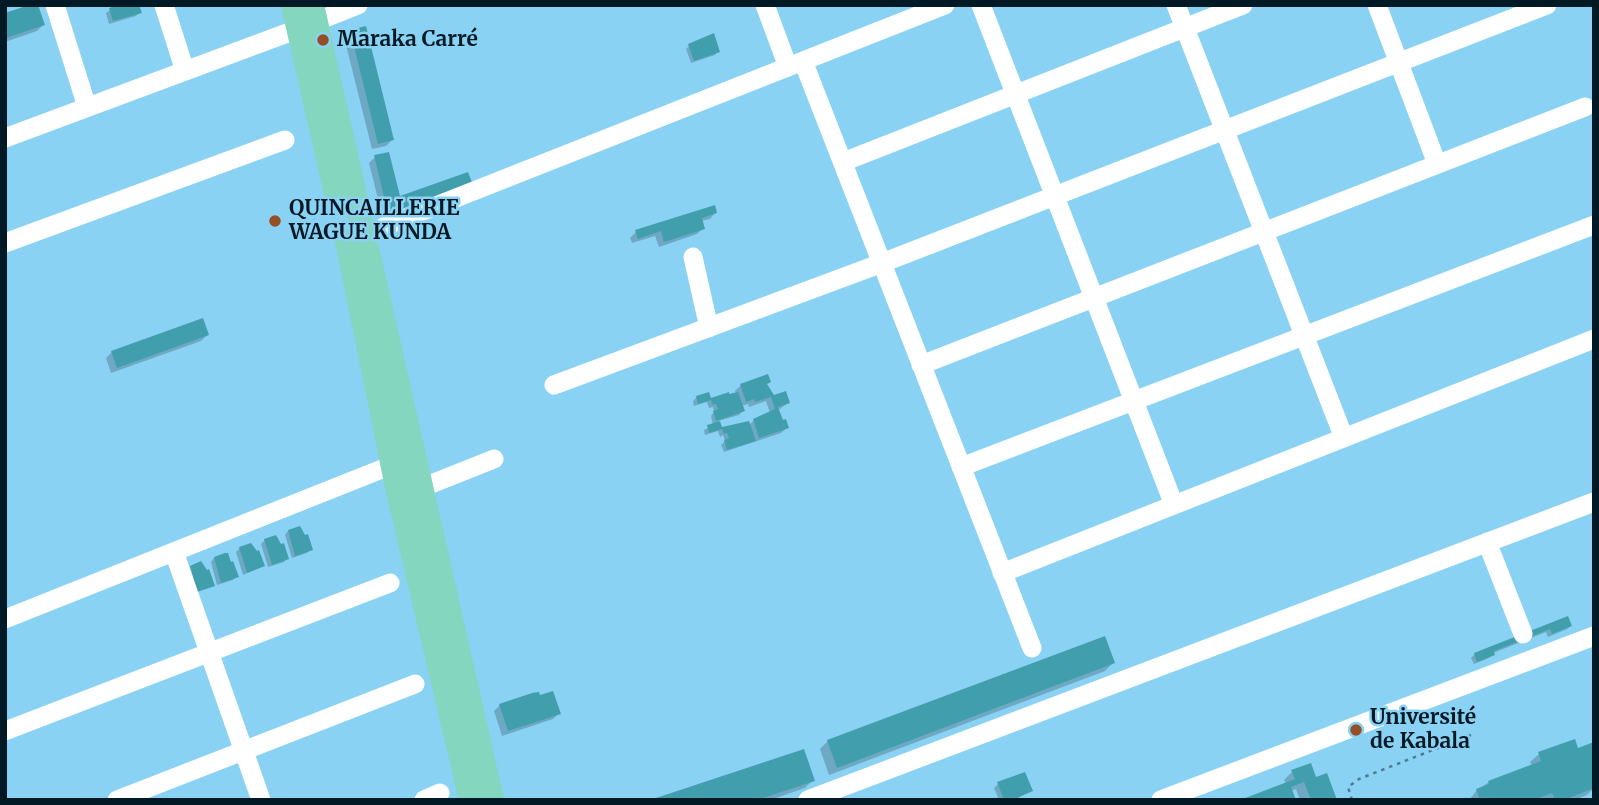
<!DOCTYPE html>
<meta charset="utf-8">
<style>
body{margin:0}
#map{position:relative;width:1599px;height:805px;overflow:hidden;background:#8ad2f3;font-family:Merriweather,serif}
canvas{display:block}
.frame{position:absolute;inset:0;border:7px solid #001925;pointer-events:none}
</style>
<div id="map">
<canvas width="1599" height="805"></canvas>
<div class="frame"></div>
</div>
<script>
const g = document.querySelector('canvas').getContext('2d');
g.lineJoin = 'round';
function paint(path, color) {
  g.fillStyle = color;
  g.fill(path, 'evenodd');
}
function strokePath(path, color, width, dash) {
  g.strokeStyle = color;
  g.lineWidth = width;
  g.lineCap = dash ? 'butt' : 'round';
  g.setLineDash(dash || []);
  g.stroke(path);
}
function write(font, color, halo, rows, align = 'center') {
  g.font = font + ' Merriweather,serif';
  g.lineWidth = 5;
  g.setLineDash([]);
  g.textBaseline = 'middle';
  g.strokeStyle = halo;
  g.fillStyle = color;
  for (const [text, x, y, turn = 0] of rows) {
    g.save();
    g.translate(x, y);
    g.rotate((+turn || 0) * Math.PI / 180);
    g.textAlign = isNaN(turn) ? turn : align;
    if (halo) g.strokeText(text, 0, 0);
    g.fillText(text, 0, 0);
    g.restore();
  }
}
const shadow = new Path2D(`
 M110,10L140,12L136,16L109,24L106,13Z
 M5,15L43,25L37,31L5,42Z
 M350,31L392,140L386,146L372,149L344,37Z
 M689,46L718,51L715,55L691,63L686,49Z
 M375,157L399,199L384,223L369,163Z
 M715,213L710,219L701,221L703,228L697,234L659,247L655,236L632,243L630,238L636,232Z
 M207,335L201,341L111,373L106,358L112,352Z
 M769,382L766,385L773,397L788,403L777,411L787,428L781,433L724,452L721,445L725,441L723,435L720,437L718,431L705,435L704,430L713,425L711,416L714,412L713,407L709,408L707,402L694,406L693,401L697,397L710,400L736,394L735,391L741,385ZM766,401L770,413L754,420L749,425L721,429L718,421L739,415L743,411L741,406L748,404L749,407Z
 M288,531L311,549L307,553L292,558L285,535Z
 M277,537L287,558L284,562L268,567L261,544L265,540Z
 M240,548L263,566L243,575L236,552Z
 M214,558L230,564L237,576L233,580L217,585L211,562Z
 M1567,618L1570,626L1567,629L1548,637L1546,632L1493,653L1489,658L1474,664L1471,658L1475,654Z
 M1113,663L1105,671L829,775L820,749L828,741Z
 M500,705L559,713L553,719L502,736L494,711Z
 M1574,741L1594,788L1587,795L1574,800H1469L1477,790L1489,782L1532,766L1530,762L1539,754Z
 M1292,772L1315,779L1335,800H1300L1296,789L1291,791L1284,780Z
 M813,780L805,788L770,800H654Z
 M998,784L1031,791L1014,800H999L994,788Z`);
const building = new Path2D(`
 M29,5H38L45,25L6,38L5,13Z
 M118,5H139L142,13L113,21L109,8Z
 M366,26L394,140L378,144L350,30Z
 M714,33L720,52L694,61L688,44Z
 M389,152L400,196L468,172L473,185L389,218L374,155Z
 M715,205L717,213L702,218L705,229L664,242L661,231L638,239L635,230Z
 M203,318L209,335L117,368L111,351Z
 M768,374L771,382L767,384L774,395L786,391L790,403L778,407L783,420L786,419L789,428L759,438L753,419L775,409L771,397L755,402L754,399L746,402L740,384Z
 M709,392L711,398L729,392V394L738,392L745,411L716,421L713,411L718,409L716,404L713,405L711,400L698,404L696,396Z
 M720,421L722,427L749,421L756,441L727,450L724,440L729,438L727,433L724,434L722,429L709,433L707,425Z
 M300,526L305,535L308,534L313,550L295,556L288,530Z
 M276,535L281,544L284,543L289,559L272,565L264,539Z
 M251,543L257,551L259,550L265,566L247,573L239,547Z
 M225,553H228L231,562L233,561L239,577L221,583L214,557Z
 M201,561L207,570L209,569L215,586L197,592L190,566Z
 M1568,616L1572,626L1552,634L1550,629L1494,651L1495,655L1477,662L1474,653Z
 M1105,636L1115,663L837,768L827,740Z
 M553,691L561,714L508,731L499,704L532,693L539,692L540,695Z
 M1575,739L1578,748L1594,742V788L1564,800H1555L1552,793L1534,800H1480L1476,789L1489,784L1488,781L1541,761L1538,752Z
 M804,749L815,781L757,800H650Z
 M1311,763L1316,777L1327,773L1337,800H1311L1304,782L1291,787L1296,800H1240L1295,779L1291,770Z
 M1025,772L1033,791L1012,800H1004L997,782Z`);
const path = new Path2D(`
 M1352,800L1348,787L1359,779L1471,735`);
const minor = new Path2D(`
 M55,5L87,107
 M164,5L185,71
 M765,5L788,67
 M981,5L1174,505
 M1176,5L1344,438
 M1377,5L1437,164
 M315,22L358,5
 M803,61L1032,648
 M5,138L298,29
 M843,162L1243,5
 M385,226L945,5
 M5,243L285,140
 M693,257L709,328
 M921,365L1585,107
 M554,385L882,263L1547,5
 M961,467L1594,225
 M421,488L494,459
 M1487,542L1523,634
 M174,552L261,800
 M1002,573L1594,339
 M5,619L392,465
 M5,731L390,583
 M117,800L415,684
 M424,800L440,793
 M808,800L1594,502
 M1161,800L1594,636`);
const major = new Path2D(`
 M293,5L335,189
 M312,5L492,800
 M347,241L397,487L471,800`);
const markers = [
 [323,40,7,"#954f27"],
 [275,221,7,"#954f27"],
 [1356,730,7,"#954f27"]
];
const poiNames = [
 ["Maraka Carré",337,40],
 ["QUINCAILLERIE",289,209],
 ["WAGUE KUNDA",289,233],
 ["Université",1370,718],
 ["de Kabala",1370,742]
];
paint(shadow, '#0003');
paint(building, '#419eac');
strokePath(path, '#4a7c93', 2.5, [3.5, 5]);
strokePath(minor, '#fff', 19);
strokePath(major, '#84d6be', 24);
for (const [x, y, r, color] of markers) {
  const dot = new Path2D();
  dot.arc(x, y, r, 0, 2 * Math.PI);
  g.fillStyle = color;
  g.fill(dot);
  strokePath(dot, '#8ad2f3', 2.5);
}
write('bold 21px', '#001925', '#8ad2f3', poiNames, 'left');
</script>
